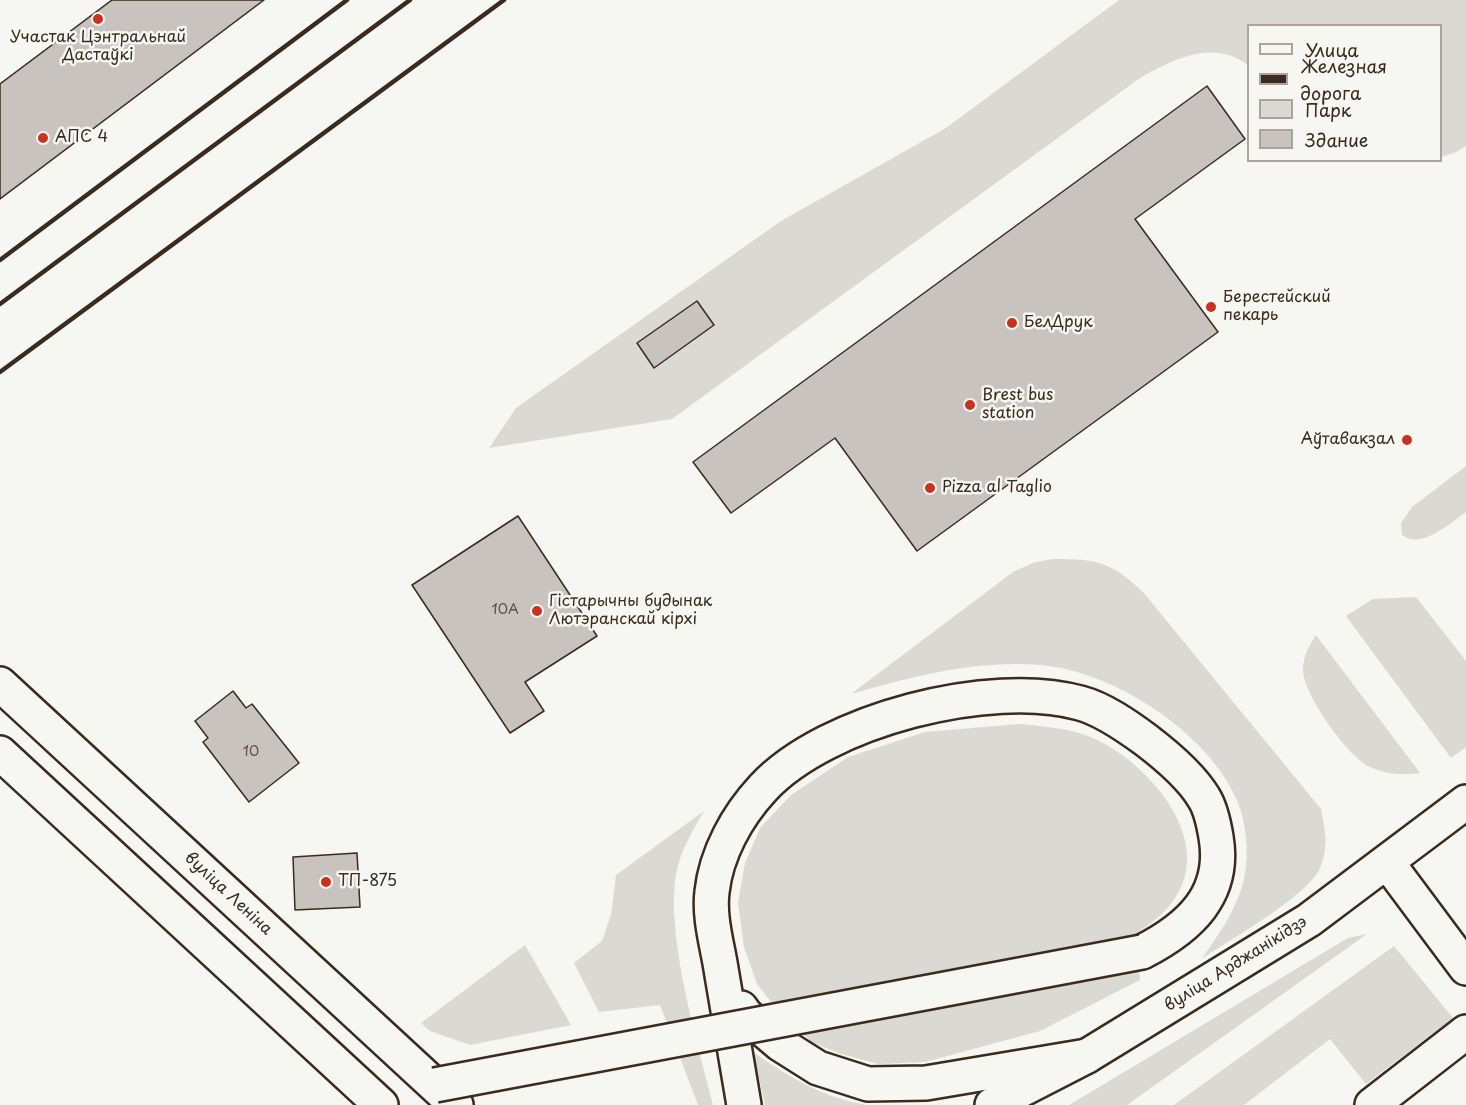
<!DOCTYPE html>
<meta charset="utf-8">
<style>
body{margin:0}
#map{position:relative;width:1466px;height:1105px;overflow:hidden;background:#f6f6f2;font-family:"Playpen Sans",sans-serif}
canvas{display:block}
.legend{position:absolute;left:1247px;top:24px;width:195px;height:138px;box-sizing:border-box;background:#f6f6f2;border:2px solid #aba49d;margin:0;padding:8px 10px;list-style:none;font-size:18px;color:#3b2a1e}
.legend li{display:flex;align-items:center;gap:12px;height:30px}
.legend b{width:30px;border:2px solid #aba49d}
</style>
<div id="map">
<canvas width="1466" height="1105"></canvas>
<ul class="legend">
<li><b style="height:8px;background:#f6f6f2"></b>Улица</li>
<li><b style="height:8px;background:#3b2a1e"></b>Железная дорога</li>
<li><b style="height:16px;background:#dad9d3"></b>Парк</li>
<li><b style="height:16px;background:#c8c3be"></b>Здание</li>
</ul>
</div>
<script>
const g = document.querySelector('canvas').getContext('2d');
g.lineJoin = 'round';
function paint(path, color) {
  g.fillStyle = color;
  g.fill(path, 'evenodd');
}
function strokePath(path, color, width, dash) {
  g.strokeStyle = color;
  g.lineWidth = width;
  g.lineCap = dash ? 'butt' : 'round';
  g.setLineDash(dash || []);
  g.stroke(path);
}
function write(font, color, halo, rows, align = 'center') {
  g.font = font + ' "Playpen Sans",sans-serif';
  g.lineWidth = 5;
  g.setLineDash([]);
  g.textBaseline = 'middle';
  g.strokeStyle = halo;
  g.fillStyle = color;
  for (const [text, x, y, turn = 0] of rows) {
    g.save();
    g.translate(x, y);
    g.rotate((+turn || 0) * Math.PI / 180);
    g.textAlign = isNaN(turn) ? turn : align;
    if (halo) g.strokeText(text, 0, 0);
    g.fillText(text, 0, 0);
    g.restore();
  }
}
const green = new Path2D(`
 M1119,0H1466V146L1456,152L1441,157L1440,26H1248V65C1212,39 1174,59 1140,78L672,419L489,448L516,408L781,221L946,128Z
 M1466,466V512C1450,523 1422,550 1402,535L1401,523L1412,507Z
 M1052,559C1097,559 1110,561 1143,592L1321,809C1325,829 1329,848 1320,868C1308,896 1229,940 1202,959C1221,930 1243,902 1246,865C1248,843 1245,818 1236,798C1207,733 1118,675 1049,666C982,658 915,676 851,694L1013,572L1033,563Z
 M1416,597L1466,661V747L1451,758L1346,616L1373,599Z
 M1316,635L1420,773C1401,775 1388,775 1370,767C1348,757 1303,694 1303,670C1303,656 1309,646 1316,635Z
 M1019,724C1048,727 1076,728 1103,743C1152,769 1214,841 1175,898C1165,914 1150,924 1135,934L1140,980L1040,1031L925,1062L878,1064L841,1054L812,1042L779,1012L757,984L744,947L738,903L745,863L760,828L791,795L848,757L925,732Z
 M704,811C696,825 687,840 681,856C658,914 698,1043 713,1105H698L660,1005L599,1012L574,963L602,941L611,915L616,875Z
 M1367,934L1127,1105H1069L1348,938Z
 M525,945L571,1025L470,1045L430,1031L421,1023Z
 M1394,946L1453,1018L1366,1084L1330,1039L1244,1105H1174Z
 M753,1052C791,1078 821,1097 867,1105H765Z`);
const building = new Path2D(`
 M112,0H264L0,199V84Z
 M1207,86L1245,139L1135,219L1218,332L917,551L835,438L731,513L693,462Z
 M697,301L714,325L654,368L637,343Z
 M518,516L597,636L525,682L544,711L510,733L412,585Z
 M233,691L246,708L252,704L299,763L249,802L203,742L208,738L195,721Z
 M357,853L360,907L295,910L293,857Z`);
const street = new Path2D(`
 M1372,1105L1466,1032`);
const secondary = new Path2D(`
 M1387,862L1466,968
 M992,1105L1087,1056L1309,920L1466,802`);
const primary = new Path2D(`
 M0,684L456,1105
 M0,753L381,1105
 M741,1008L746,1015L780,1044L818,1068L868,1084L926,1083L1087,1056
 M744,1105C736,1058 728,1011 720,963C716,941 709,915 712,892C716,854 737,816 763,788C826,720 991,678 1080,703C1103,709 1127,726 1146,740C1167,756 1191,776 1204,798C1211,809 1214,825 1216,837C1226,895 1189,928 1142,952`);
const rail = new Path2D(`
 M0,260L347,0
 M0,304L410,0
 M0,372L504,0`);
const primaryBridge = new Path2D(`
 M435,1085L1142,952`);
const markers = [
 [98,19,6,"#c8321e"],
 [43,138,6,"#c8321e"],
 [1211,307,6,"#c8321e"],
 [1012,323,6,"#c8321e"],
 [970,405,6,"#c8321e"],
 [1407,440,6,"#c8321e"],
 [930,488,6,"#c8321e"],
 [537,611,6,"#c8321e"],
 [326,882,6,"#c8321e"]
];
const numberNames = [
 ["10А",505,610],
 ["10",251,752]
];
const poiNames = [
 ["Участак Цэнтральнай",98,38,"center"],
 ["Дастаўкі",98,56,"center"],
 ["АПС 4",55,138],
 ["Берестейский",1223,298],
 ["пекарь",1223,316],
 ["БелДрук",1024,323],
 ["Brest bus",982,396],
 ["station",982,414],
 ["Аўтавакзал",1395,440,"right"],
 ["Pizza al Taglio",942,488],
 ["Гістарычны будынак",549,602],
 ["Лютэранскай кірхі",549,620],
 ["ТП-875",338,882]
];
const streetNames = [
 ["вуліца Леніна",228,894,43],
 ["вуліца Арджанікідзэ",1236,964,-32]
];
paint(green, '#dad9d3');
paint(building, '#c8c3be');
strokePath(building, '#3b2a1e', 1.5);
strokePath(street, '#3b2a1e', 38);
strokePath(secondary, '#3b2a1e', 38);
strokePath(primary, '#3b2a1e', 38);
strokePath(street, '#f6f6f2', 33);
strokePath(secondary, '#f6f6f2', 33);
strokePath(primary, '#f6f6f2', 33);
strokePath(rail, '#3b2a1e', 4.5);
strokePath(primaryBridge, '#3b2a1e', 38, []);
strokePath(primaryBridge, '#f6f6f2', 33);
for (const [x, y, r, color] of markers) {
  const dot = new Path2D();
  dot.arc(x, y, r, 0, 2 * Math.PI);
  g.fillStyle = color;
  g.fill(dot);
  strokePath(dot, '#f6f6f2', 2);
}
write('14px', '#5e5046', null, numberNames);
write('16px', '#3b2a1e', '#f6f6f2', poiNames, 'left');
write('16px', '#3b2a1e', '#f6f6f2', streetNames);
</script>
